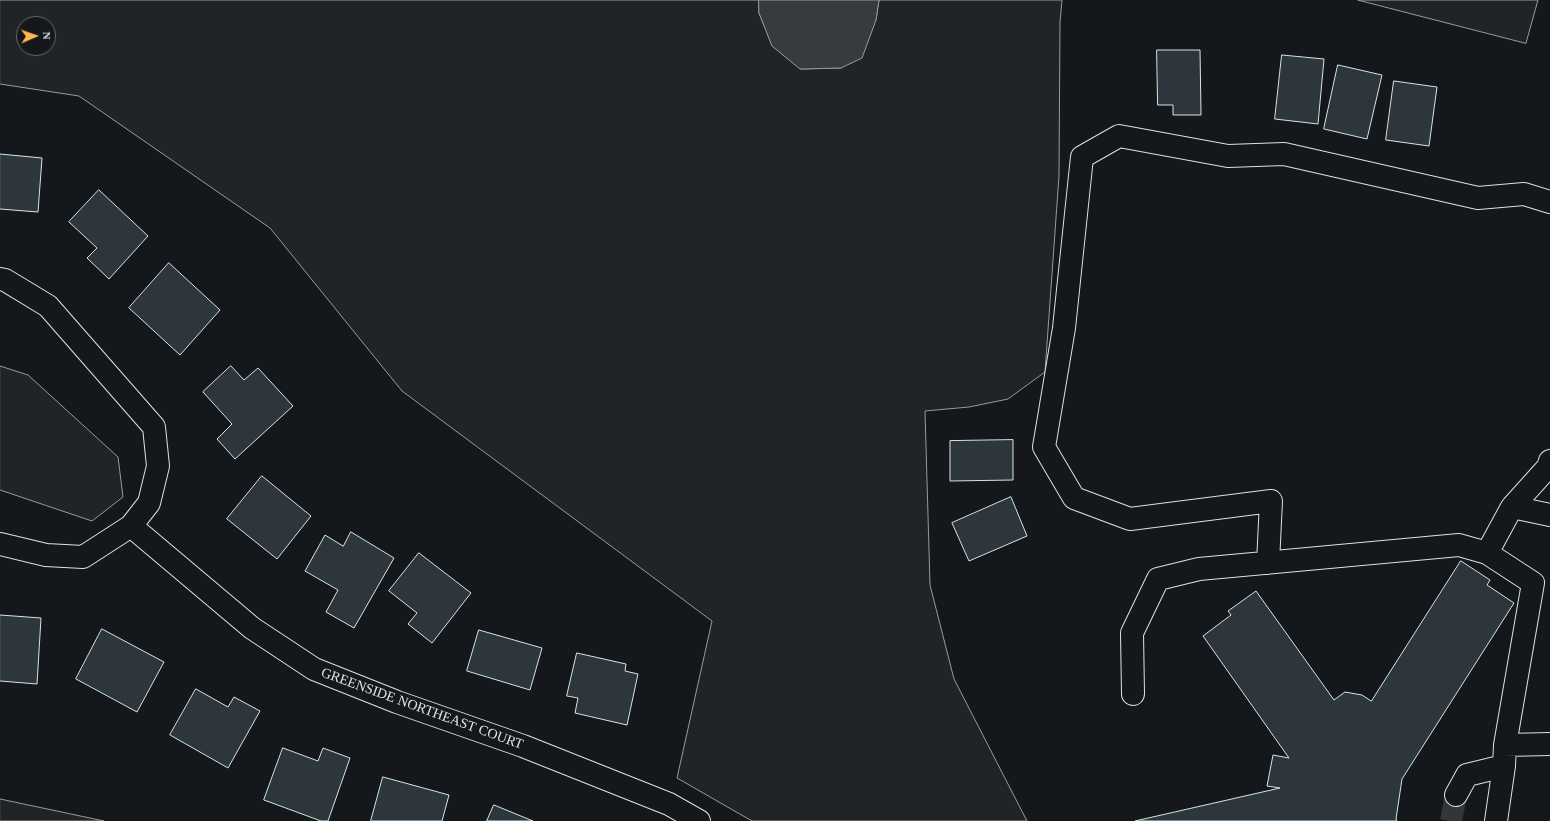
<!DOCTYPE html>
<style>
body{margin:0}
#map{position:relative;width:1550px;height:821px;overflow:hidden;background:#14181c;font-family:Georgia,serif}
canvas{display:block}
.north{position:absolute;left:16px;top:16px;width:40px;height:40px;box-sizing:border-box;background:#14181c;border:1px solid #626a69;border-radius:50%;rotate:88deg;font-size:11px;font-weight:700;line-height:16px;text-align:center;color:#d8e6dc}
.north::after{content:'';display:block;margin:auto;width:14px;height:18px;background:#ffb74d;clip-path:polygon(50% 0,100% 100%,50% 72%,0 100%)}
</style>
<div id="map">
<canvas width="1550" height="821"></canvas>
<div class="north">N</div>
</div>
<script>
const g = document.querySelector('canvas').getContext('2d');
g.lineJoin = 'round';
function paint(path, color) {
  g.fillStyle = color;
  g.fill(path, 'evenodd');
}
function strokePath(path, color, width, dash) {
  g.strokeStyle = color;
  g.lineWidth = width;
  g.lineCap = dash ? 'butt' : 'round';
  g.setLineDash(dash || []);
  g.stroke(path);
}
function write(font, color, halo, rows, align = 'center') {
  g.font = font + ' Georgia,serif';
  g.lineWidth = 3;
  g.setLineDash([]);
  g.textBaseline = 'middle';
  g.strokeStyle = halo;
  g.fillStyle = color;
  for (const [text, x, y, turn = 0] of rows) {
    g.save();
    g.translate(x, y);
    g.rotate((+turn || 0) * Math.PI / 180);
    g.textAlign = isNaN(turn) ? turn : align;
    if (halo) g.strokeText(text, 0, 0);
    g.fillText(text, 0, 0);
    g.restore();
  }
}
const green = new Path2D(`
 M0,0H759V13L772,45L801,69L841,68L876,20L879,0H1062L1060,22L1059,176L1045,372L1008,399L969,407L925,411L930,585L954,679L1027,821H752L677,778L712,621L402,391L270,228L79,96L0,84ZM24,24H48V48H24Z
 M1358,0H1538L1526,43Z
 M0,366L28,375L118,457L123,497L92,521L0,490Z
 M0,799L104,821H0Z`);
const water = new Path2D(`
 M759,0H879L876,20L862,58L841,68L800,69L772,46L759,13Z`);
const building = new Path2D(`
 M1157,50H1200L1201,115H1173V105H1158Z
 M1282,55L1324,59L1318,124L1275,119Z
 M1338,65L1382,75L1367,139L1324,129Z
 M1394,81L1437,87L1429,146L1386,140Z
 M0,154L42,158L38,212L0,209Z
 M99,190L148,236L109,279L87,258L97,248L69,222Z
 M169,263L220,310L180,355L129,308Z
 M231,366L244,380L258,368L293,406L235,459L217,439L232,424L203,392Z
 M1013,440V480L950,481V441Z
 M262,476L311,516L277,559L227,519Z
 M1011,497L1027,536L969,561L952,523Z
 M351,532L394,558L354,628L326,612L338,590L305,571L325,535L343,546Z
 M419,553L471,593L432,643L408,624L417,613L389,591Z
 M1461,561L1490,580L1487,585L1514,603L1402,779L1396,819L1397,821H1135L1280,788L1267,786L1273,755L1289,758L1203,636L1231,615L1228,611L1256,591L1334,700L1345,692L1362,695L1371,701Z
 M0,615L41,618L37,684L0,681Z
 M102,629L164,662L137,712L76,679Z
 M479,630L542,648L530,690L467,671Z
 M577,653L626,664L625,671L638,674L627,725L575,713L578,698L567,696Z
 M196,689L228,707L234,697L260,711L228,768L170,735Z
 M283,748L318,761L323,748L350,758L328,821H321L264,800Z
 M383,777L449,795L442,821H371Z
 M494,805L533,821H487Z`);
const minorTunnel = new Path2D(`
 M1451,821L1456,795`);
const minor = new Path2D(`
 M0,279L5,280L48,306L154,427L158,466L149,503L131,526L83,557L46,555L0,544
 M1512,507L1548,467L1550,461
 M131,526L252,628L314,669L397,702L523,746L669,804L699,821
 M1487,553L1512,507L1550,515
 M1268,563L1271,501L1130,519L1074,498L1044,447L1064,328L1082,157L1119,136L1228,156L1284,154L1478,198L1524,194L1550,202
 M1133,694L1132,633L1158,579L1199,569L1459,545L1487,553L1533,583L1505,745L1504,766L1496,821
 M1505,745L1550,744
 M1456,795L1467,775L1504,766`);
const streetNames = [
 ["GREENSIDE NORTHEAST COURT",422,709,20]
];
paint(green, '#202428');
strokePath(green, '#939e99', 1);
paint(water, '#363b3e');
strokePath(water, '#939e99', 1);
paint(building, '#2c363c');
strokePath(building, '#d8e6dc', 1);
strokePath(minorTunnel, '#313739', 22, [22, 11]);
strokePath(minor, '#d8e6dc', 24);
strokePath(minor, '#14181c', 22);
write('14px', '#d8e6dc', '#14181c', streetNames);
</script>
